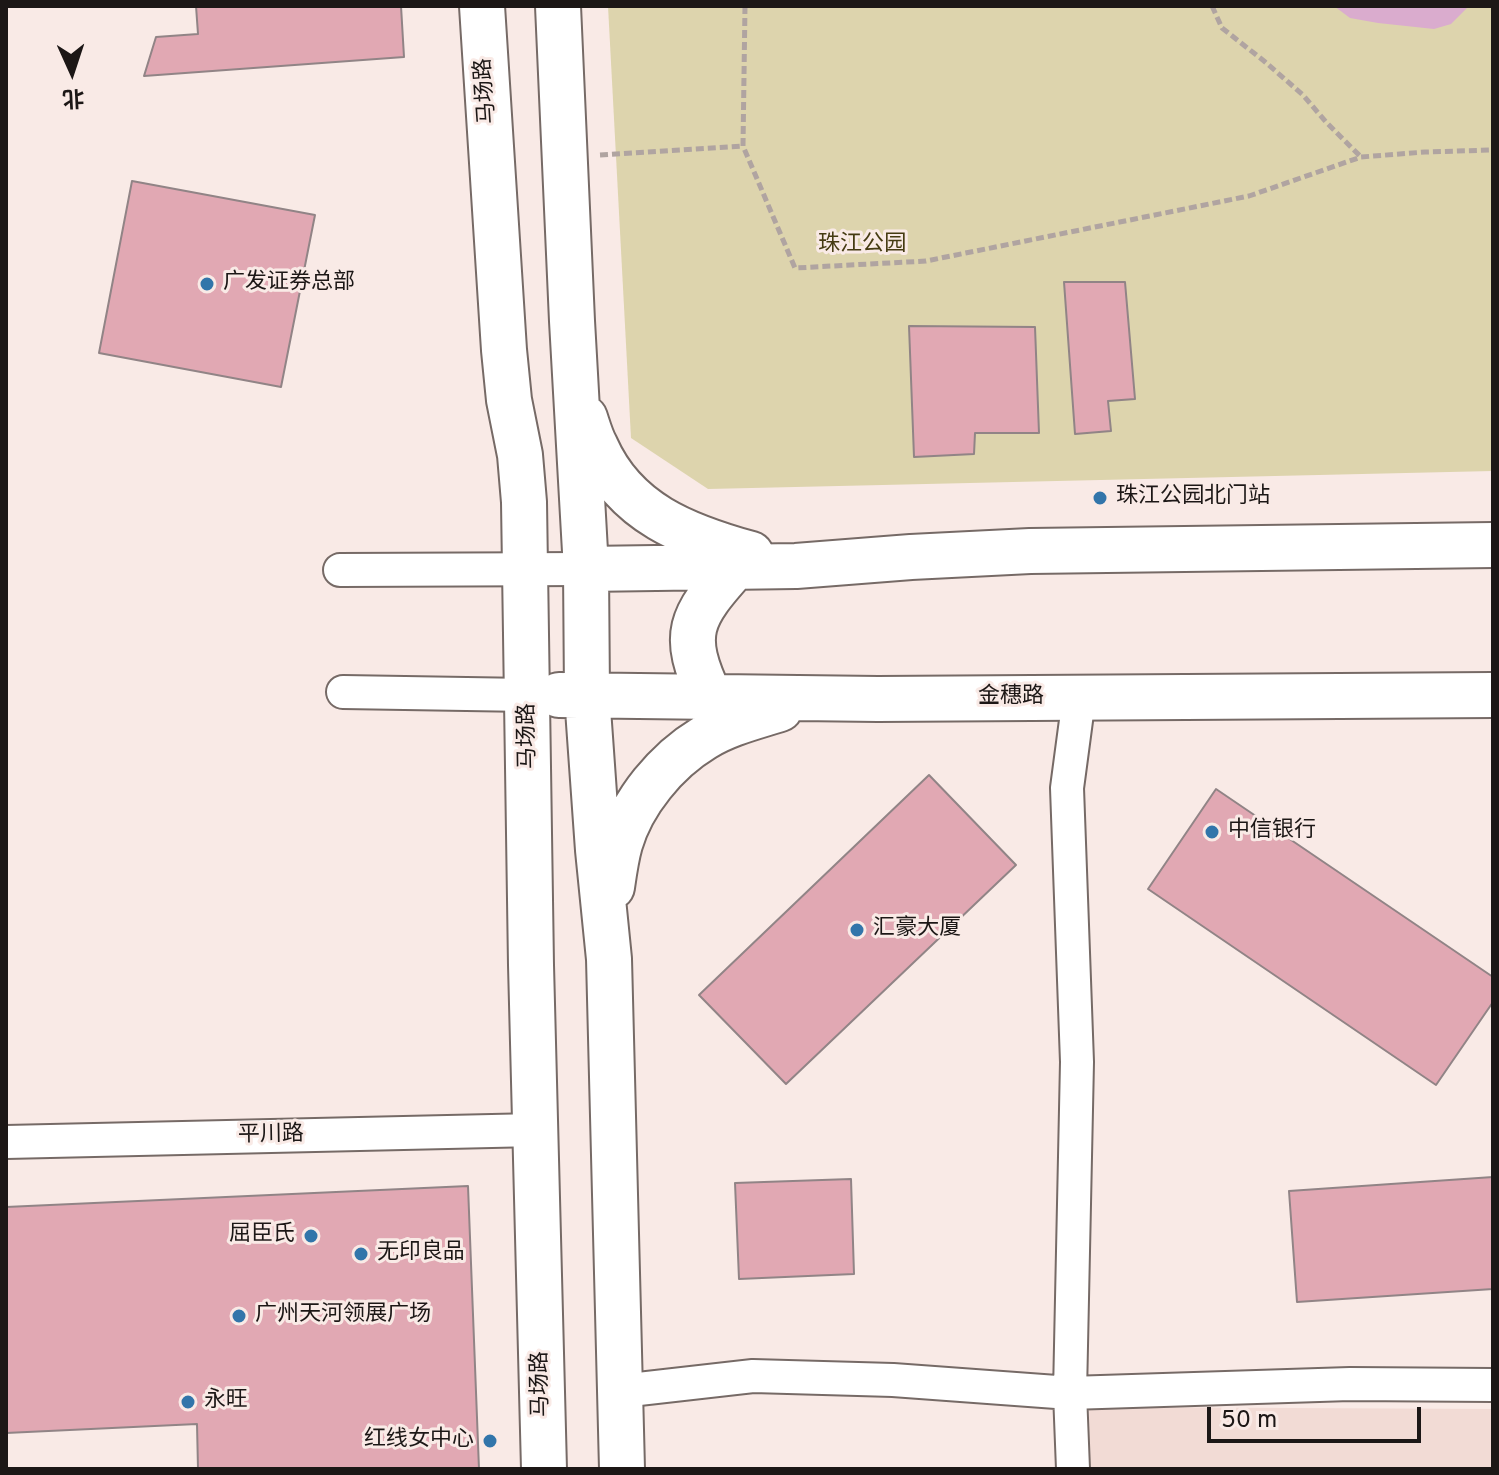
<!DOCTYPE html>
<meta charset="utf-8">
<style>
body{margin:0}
#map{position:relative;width:1499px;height:1475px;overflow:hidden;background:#f9eae6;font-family:Overpass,"Noto Sans SC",sans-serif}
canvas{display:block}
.frame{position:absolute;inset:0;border:8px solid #1c1716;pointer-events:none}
.north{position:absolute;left:32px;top:32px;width:80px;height:80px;-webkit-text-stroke:6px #f9eae6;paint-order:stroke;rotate:177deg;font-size:22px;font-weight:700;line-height:32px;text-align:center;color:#1c1716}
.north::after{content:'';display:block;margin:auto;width:28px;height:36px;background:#1c1716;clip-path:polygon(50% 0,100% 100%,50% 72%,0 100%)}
.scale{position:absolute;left:1207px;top:1407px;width:214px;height:36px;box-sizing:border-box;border:4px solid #1c1716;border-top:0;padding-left:10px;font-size:24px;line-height:28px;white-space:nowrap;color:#1c1716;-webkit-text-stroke:6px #f9eae6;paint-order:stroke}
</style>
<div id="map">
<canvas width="1499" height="1475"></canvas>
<div class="frame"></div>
<div class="north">北</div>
<div class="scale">50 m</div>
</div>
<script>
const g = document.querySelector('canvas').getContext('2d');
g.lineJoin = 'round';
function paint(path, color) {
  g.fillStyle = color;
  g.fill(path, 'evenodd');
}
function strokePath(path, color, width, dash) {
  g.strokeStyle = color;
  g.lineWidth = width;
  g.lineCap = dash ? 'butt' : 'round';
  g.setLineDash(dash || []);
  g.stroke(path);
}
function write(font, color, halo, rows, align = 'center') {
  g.font = font + ' Overpass,"Noto Sans SC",sans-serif';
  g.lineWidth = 6;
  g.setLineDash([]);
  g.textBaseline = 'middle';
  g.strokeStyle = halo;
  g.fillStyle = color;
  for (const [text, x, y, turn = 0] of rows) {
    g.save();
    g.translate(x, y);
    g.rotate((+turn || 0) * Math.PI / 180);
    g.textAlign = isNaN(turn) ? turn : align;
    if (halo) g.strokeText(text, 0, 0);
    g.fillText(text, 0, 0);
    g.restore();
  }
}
const built = new Path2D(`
 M1089,1407L1493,1409V1469H1090Z`);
const green = new Path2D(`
 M608,6H1493V471L708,489L631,438Z`);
const water = new Path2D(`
 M1334,6H1469L1451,24L1434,29L1378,23L1350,18Z`);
const building = new Path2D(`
 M196,6H401L404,57L144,76L156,37L198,34Z
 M132,181L315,215L281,387L99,353Z
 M1064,282H1125L1135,399L1108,401L1111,431L1075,434Z
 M909,326L1035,327L1039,433H975L974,454L914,457Z
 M929,775L1016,865L786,1084L699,995Z
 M1216,789L1493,977V1002L1436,1085L1148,889Z
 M1493,1177V1289L1297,1302L1289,1191Z
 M851,1179L854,1274L739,1279L735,1183Z
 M468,1186L479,1469H198L197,1424L6,1433V1207Z`);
const path = new Path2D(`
 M745,6L743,146L795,268L926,261L1249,196L1361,157L1425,152L1493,150
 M1212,6L1222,28L1264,61L1303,95L1326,122L1361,157
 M600,155L743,146`);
const street = new Path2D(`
 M340,570L586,569
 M343,692L528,695
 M6,1142L536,1130
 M621,1391L753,1376L893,1380L1070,1393L1350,1384L1493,1385
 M1073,1469L1070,1393L1077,1062L1067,788L1079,698`);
const secondary = new Path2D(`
 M482,6L504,350L509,400L520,455L524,502L531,965L544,1469
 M558,6L572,321L586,569L587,695L598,850L609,959L622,1469
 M585,418C588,427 591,438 596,447C625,513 686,536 751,554
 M586,569L796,566L911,557L1030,551L1493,545
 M559,695L878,699L1493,695
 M710,697C680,634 690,617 735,567
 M612,887C614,873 616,858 620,844C632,802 666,761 704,738C726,724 755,717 780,709`);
const markers = [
 [207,284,8,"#3275aa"],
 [1100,498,8,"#3275aa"],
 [1212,832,8,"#3275aa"],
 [857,930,8,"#3275aa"],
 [311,1236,8,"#3275aa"],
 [361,1254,8,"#3275aa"],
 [239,1316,8,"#3275aa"],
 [188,1402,8,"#3275aa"],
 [490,1441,8,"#3275aa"]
];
const streetNames = [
 ["马场路",487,91,-94],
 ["金穗路",1011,698],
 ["马场路",529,736,-91],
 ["平川路",271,1136,-1],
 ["马场路",542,1384,-91]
];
const parkNames = [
 ["珠江公园",862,246]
];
const poiNames = [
 ["广发证券总部",223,284],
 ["珠江公园北门站",1116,498],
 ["中信银行",1228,832],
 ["汇豪大厦",873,930],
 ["屈臣氏",295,1236,"right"],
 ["无印良品",377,1254],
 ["广州天河领展广场",255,1316],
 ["永旺",204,1402],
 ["红线女中心",474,1441,"right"]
];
paint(built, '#f2dbd5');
paint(green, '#ddd4ad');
paint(water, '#daacce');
paint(building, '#e1a8b3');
strokePath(building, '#918486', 2);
strokePath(street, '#766a66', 36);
strokePath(secondary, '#766a66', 48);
strokePath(path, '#b0a4a1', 5, [8, 4]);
strokePath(street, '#fff', 32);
strokePath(secondary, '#fff', 44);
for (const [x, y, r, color] of markers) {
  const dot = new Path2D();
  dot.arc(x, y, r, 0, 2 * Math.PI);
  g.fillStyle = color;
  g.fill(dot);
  strokePath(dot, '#f9eae6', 3);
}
write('22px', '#1c1716', '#f9eae6', streetNames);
write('22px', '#453b12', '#f9eae6', parkNames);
write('22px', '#1c1716', '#f9eae6', poiNames, 'left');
</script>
